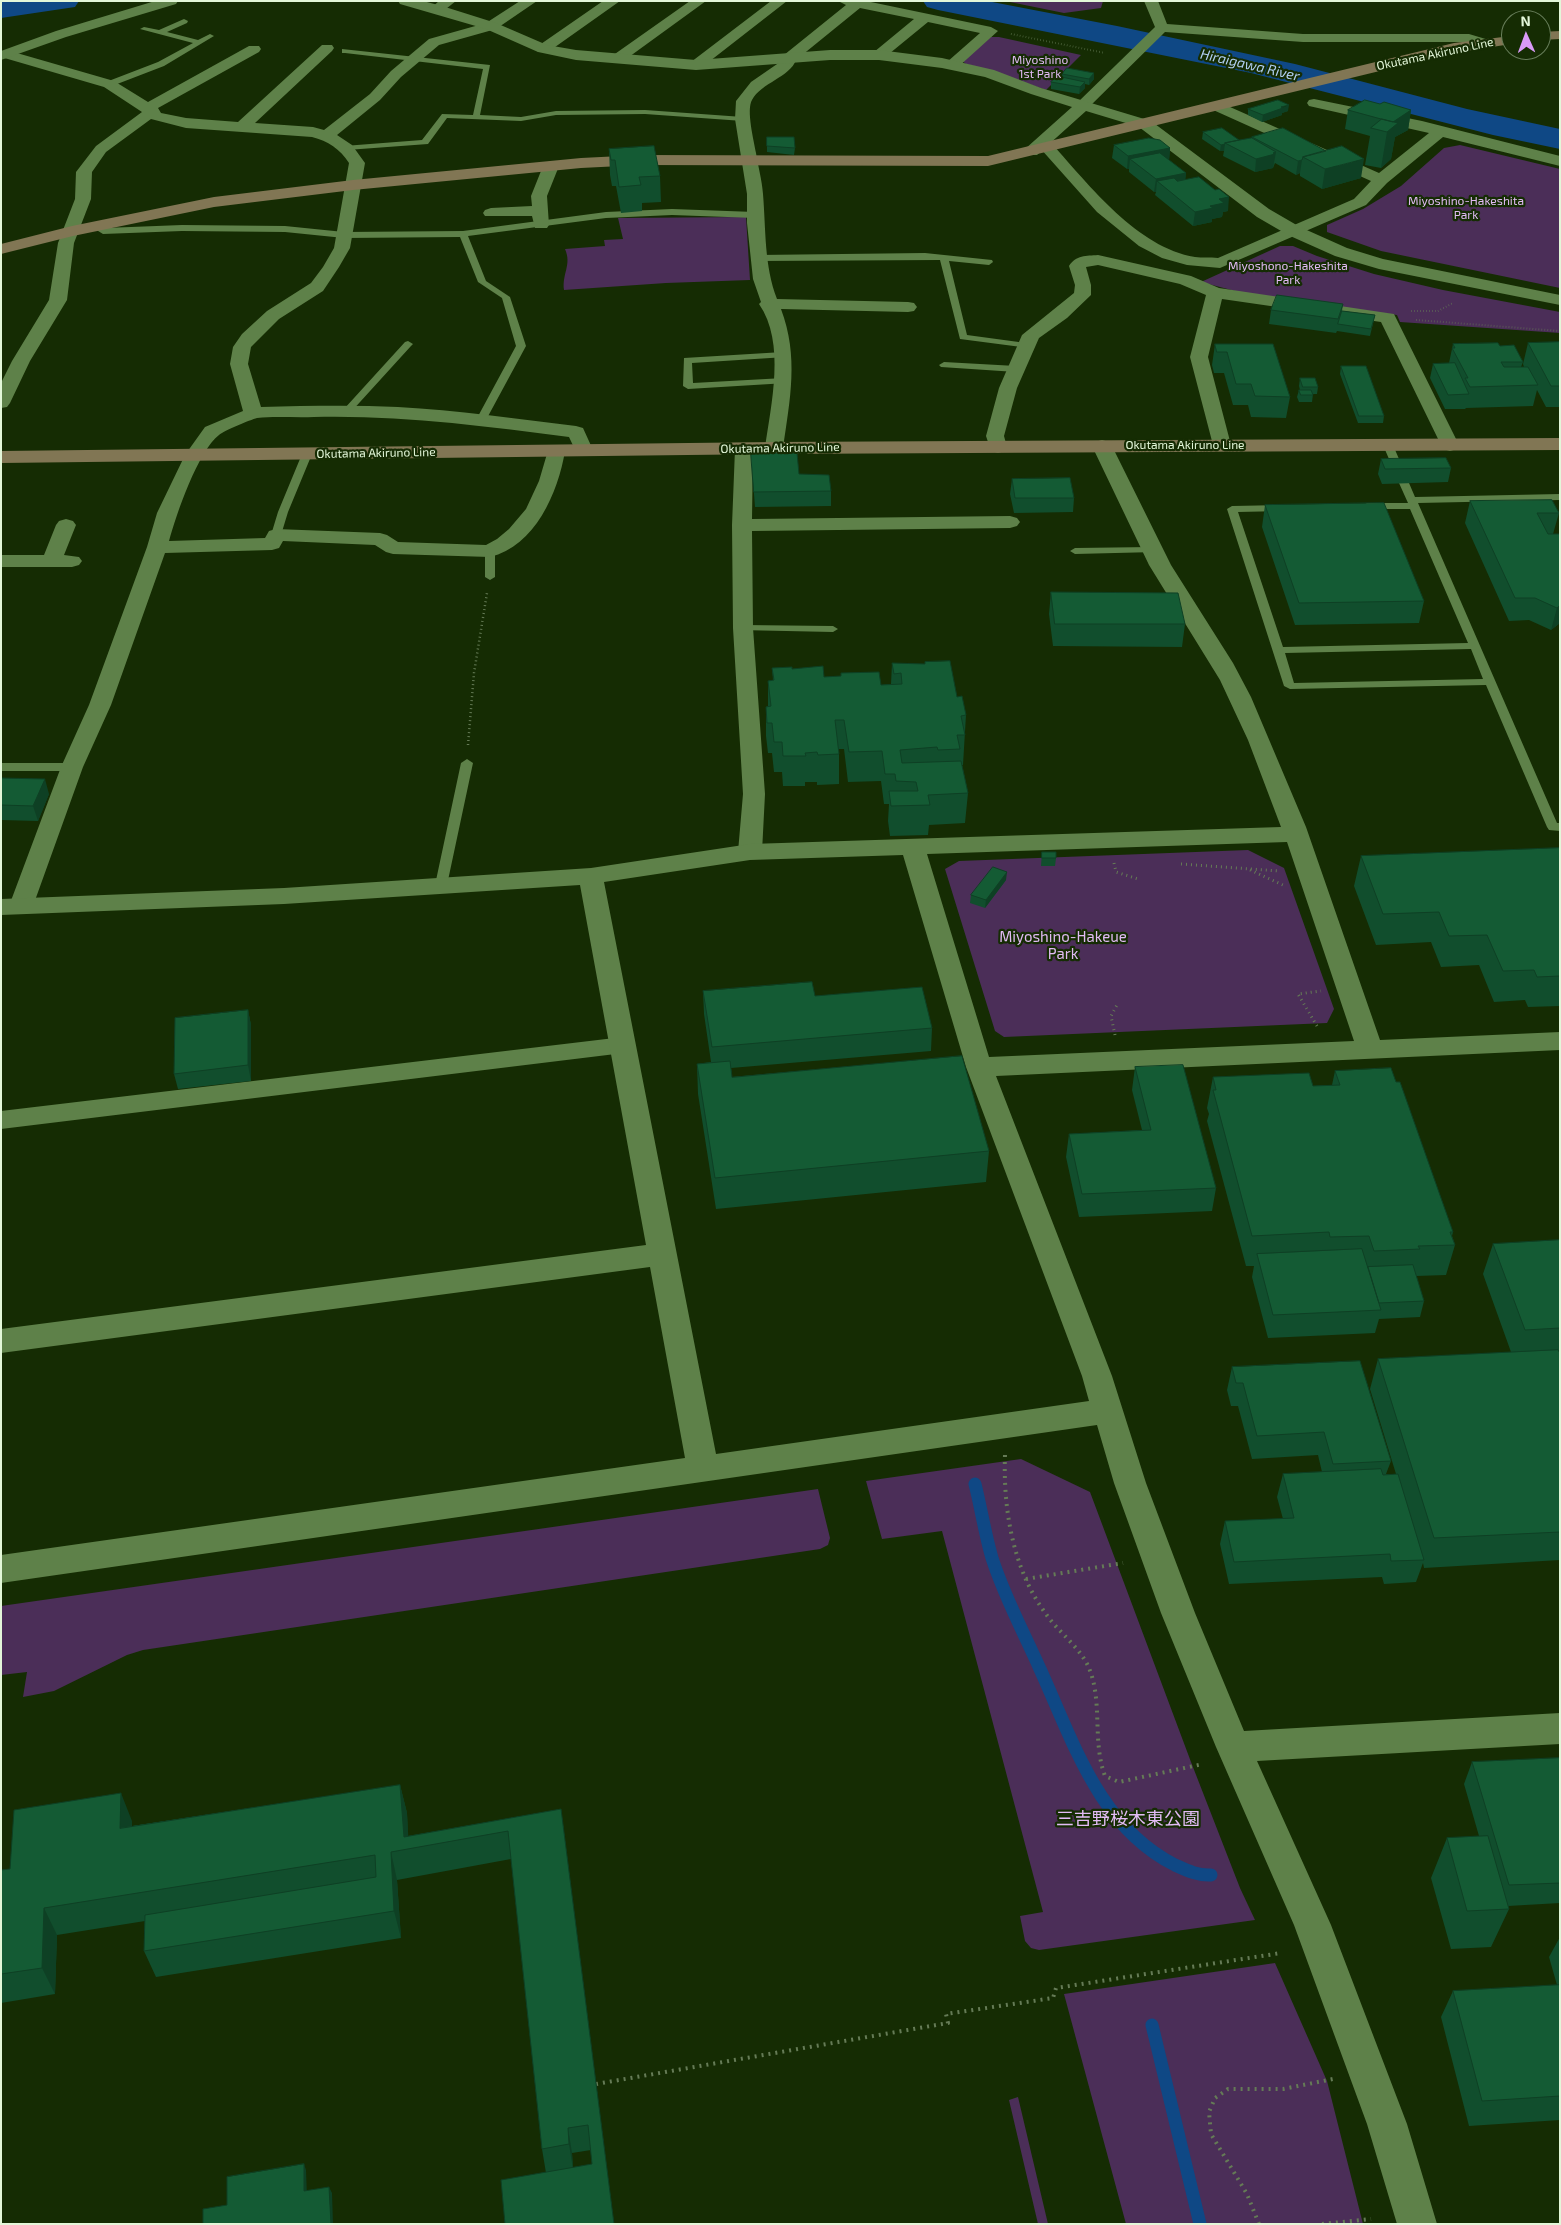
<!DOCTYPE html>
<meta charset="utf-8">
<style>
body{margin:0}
#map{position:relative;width:1561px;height:2225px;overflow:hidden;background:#152c03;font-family:"Exo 2",sans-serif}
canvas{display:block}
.frame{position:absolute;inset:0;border:2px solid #e3f7d9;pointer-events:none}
.north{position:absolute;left:1501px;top:10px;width:50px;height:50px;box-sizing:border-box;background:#152c03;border:1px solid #677d59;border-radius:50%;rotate:358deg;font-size:14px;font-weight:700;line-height:20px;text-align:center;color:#e3f7d9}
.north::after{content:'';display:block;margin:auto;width:18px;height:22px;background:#d99af7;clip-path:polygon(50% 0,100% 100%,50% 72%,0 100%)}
</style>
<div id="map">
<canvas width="1561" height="2225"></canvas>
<div class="frame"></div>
<div class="north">N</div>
</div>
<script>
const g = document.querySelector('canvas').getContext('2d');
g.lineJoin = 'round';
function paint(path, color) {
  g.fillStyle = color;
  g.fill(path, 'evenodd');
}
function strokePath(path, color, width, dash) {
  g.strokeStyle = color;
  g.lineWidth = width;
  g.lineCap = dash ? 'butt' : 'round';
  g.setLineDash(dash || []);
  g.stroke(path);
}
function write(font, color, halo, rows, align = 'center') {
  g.font = font + ' "Exo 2","Noto Sans JP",sans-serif';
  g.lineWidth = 4.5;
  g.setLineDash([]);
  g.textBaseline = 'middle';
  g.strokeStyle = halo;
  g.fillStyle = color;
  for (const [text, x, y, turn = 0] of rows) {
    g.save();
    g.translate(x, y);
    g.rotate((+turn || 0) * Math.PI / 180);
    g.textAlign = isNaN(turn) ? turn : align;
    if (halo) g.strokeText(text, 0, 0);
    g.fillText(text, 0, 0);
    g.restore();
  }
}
const green = new Path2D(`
 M1005,1H1103L1101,8L1064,13Z
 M991,37H999L1081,55L1046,90L989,70L966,64L962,61Z
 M1460,145L1560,169V288L1381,251L1327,232V225L1363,209L1401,186L1444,148Z
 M746,217L750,280L666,283L564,290C562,273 572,265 565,249L605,246L604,240L623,239L618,218Z
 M1280,246H1293L1317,256L1374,274L1443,290L1560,312V333L1400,322L1397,315L1254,296L1201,282Z
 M1248,850L1284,868L1334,1009L1327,1023L1004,1037L995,1031L945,869L959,861Z
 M1021,1459L1090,1492L1191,1762L1240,1888L1255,1920L1039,1950L1031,1948L1025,1941L1020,1916L1043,1912L942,1531L882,1539L866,1481Z
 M818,1489L830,1538L828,1545L820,1549L143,1650L127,1655L54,1691L23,1697L27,1672L1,1675V1606Z
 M1275,1963L1327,2081L1363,2224H1126L1064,1994Z
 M1018,2097L1048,2224H1038L1009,2100Z`);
const stream = new Path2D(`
 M975,1484C981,1508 985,1534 992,1558C1004,1596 1024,1633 1040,1669C1073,1741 1099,1827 1175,1865C1186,1870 1198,1876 1211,1875
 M1152,2025L1200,2224`);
const river = new Path2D(`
 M1,1H79L75,7L1,18Z
 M923,1H987L1117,26L1295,64L1467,109L1560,129V149L1493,135L1251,73L938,10L927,7Z`);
const pathFar3 = new Path2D(`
 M1011,34L1105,53
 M1411,311H1438L1453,303
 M1416,320L1560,331`);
const pathFar2 = new Path2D(`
 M468,745L474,673L487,593`);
const pathFar1 = new Path2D(`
 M1114,863L1116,872L1138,879
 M1181,864L1279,871
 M1250,870L1285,886
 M1317,1026L1298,994L1321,991
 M1115,1035L1111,1016L1118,1003`);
const path = new Path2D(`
 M1005,1455C1003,1509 1013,1570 1046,1614C1059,1633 1080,1647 1089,1668C1103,1702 1092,1741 1105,1776L1119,1782L1203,1764
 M1026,1579L1123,1563
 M596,2084L948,2023L946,2014L1053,1998L1056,1988L1281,1953
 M1259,2224L1247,2194L1211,2134L1209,2112L1215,2098L1228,2089H1283L1333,2079
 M1322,2224L1371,2219`);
const service = new Path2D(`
 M184,19L188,21L187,23L167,32L198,40L210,34L214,36L164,66L112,86H106V82L158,62L193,43L140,29L144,27L159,30Z
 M342,49L490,65L480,115L521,117L556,111L645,110L743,117L747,119L743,121L645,114L556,115L521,121L447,118L428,144L347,150L343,148L344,146L422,140L442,114L473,115L483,69L345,53H342Z
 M672,209L755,212L759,215L755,218L672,215L606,218L468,236L486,281L510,297L526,346L486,420L481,423L476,420L516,346L502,298L478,282L460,237L344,238L285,232L182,231L103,234L90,226L94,223L105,228L182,225L285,226L344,232L463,231L606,212Z
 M925,253L992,260L993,262L989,265L949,261L967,335L1026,343L1029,344V348L960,339L940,260L758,261L754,258L758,255Z
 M408,341L413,344L411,346L350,413H344V409L405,342Z
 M783,352L786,353V357L692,363L693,383L784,378L787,379V383L688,389L683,386L684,358Z
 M944,362L1016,366L1021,369L1016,372L941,367L939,365Z
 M1388,442L1393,445L1405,473L1404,475H1396L1395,473L1383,445Z
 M307,451L312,454L288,512L281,535L280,537H272L271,535L278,512L302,454Z
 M1404,480L1409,483L1415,497L1560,494V500L1418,503L1557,823H1560V831L1549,830L1547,827L1486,685L1290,689L1284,686L1227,509L1232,506L1283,505L1288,508L1283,511L1238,512L1283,647L1468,643L1410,509H1367L1362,506L1367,503H1408L1399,483ZM1471,649L1483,679L1294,683L1285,653Z
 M1152,547L1157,550L1156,552L1075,554L1070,551L1075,548Z
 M490,548L495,551V577L490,580L485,577V551Z
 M743,625L833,626L838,629L833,632L739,630L738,628L739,626Z
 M467,759L473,763L447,885L441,889L435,885L461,763Z
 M1,763H72L78,767L72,771H1Z`);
const minor = new Path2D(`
 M439,1H456L442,12H432L430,9Z
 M520,1H537L496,29L439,45L401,77L380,100L337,135L352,145L365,163L350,248L339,267L323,291L279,319L251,347L248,364L261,407C306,406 352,405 398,407C457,410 517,419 576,426L583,428L593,450L591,454L584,456L577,454L569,437C484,426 400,415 314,417C296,418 276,416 257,418C250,420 225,430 219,435C198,451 176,515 169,541L265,538L269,531L276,529L380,533L387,535L398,542L486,545L497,539L509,529L526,509L539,481L549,447L556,445L563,447L565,451C558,493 535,546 490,557L393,554L386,552L375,545L283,541L279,548L272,550L165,553L111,705L83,767L33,906L29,911L21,914L13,911L9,906L61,767L89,705L147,547L157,513L185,455L205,427L243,411L230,364L233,347L242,334L267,311L311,283L323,267L334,248L349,163C340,149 328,141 312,137L186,128L151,119L106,152L92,172L91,199L74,243L67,300L30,361L10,403L7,407L1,408V383L12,361L49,300L58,243L75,199L76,172L96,146L142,112L104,87L1,57V51H10L114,81L148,102L249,46H259L261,49L259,52L158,108L161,113L186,118L238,122L322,45H332L334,48L332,51L255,123L313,127L324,130L370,94L391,71L429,39L486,23Z
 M603,1H620L548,52H538L536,49L538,46Z
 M690,1H706L622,62H612L610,59L612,56Z
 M771,1H787L701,68H691L689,65L691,62Z
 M838,1H866L991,27L998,31L957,68L952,69L945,65L947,62L980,33L928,22L884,58L879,59L872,55L874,52L914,19L860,8L796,60C790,77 761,83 752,100C746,110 754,141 756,153C758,166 762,180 763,194C766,230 764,265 777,299L908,302L914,303L917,307L914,311L908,312L781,309C799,357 790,399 783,448L781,452L774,454L767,452L765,448C771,404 786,343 759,304L761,302L753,279L747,223V194L735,119L736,101L751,82L780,62L784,55L846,5Z
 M1144,1H1158L1167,24L1303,34H1469L1489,40L1491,43L1484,47L1468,42H1303L1165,32L1087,109H1077L1075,106L1077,103L1155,27Z
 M1314,99L1422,121L1560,156V166L1443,137L1387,183L1366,205L1220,268L1187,265L1162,258L1139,246L1097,212L1040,148L1043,145H1053C1089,185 1138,248 1195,257C1202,258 1210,257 1218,258L1354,199L1371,181L1211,109L1209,106L1211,103H1221L1379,173L1429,133L1309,106L1307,103L1309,100Z
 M551,161L557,163L559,166L547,196L549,225L547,228H535L532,216H485L483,213L485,210L491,208L532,206L531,196L543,166L545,163Z
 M1098,255L1191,276L1219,288L1394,314L1459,445L1457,449L1450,451L1443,449L1441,445L1381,322L1222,299L1208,357L1231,445L1229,449L1222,451L1215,449L1213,445L1190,357L1206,295L1180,284L1098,265L1086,267L1091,285V295L1067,318L1039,338L1017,388L1004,436L1007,447L1005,451L998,453L991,451L986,436L999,388L1022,335L1074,293L1075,285L1069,266C1076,255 1086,256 1098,255Z
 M744,443L751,445L753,449L752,519L1010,516L1017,518L1020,522L1017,526L1010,528L752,531L753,628L765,794L762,852L758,857L750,859L742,857L738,852L743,794L733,628L732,525L735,449L737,445Z
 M66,519L73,521L76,525L64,555L79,557L82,561L79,565L72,567H1V555H44L56,525L59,521Z
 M623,1037L632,1040L636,1046L632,1052L1,1129V1111Z`);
const tertiary = new Path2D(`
 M155,1H178L176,4L66,37L1,60V51L56,31Z
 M398,1H423L442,6L496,23L547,45L576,50L696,60L830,50H879L942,58L994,70L1041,88L1151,121L1269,209L1300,227L1347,248L1383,259L1560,295V305L1379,269L1335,256L1288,235L1257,217L1139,127L1086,111L1037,155H1025L1023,152L1025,149L1072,107L1031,94L985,77L942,68L879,60H830L696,70L576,60L538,52L486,29L400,4Z
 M1102,440L1109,442L1112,446L1171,565L1233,663L1251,697L1306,827L1380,1040L1560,1032V1050L996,1076L1112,1376L1146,1483L1195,1613L1244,1731L1560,1713V1744L1257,1761L1331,1925L1407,2124L1437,2224H1397L1367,2124L1294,1925L1216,1747L1161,1613L1114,1483L1097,1425L1,1583V1555L685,1458L650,1267L1,1353V1329L646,1245L580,885L284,904L1,915V899L284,888L591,868L750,844L1281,827L1248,740L1220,680L1149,565L1092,446L1095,442ZM1287,842L1354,1041L989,1057L927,854ZM903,855L966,1067L1082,1376L1089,1401L716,1454L604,882L750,860Z`);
const secondary = new Path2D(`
 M1560,31V39L1541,40V32Z
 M1511,36V44L1454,53L988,166L641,165L581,168L353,190L214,207L73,236L1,254V244L72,226L214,197L353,180L581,158L641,155L988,156L1454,43Z
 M1560,438V450L774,454L1,463V451L774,442Z`);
const wall = new Path2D(`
 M1094,73V79L1089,85L1085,84V88L1079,94L1051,89V82L1061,77L1062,74Z
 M1380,104L1411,110L1408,130L1395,137L1391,159L1381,168L1365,165L1370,136L1345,129L1348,110Z
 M1248,109L1288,111L1282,113V115L1262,122L1248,115Z
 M1203,132L1239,140L1252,138V137L1361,178L1322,189L1300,176V173L1296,175L1275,163L1273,168L1255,172L1223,156L1224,151H1220L1202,139Z
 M767,137L795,148L794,155L767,152Z
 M1114,145L1170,148L1169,160L1186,173L1185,179L1228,211L1223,212L1222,217L1212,219V222L1193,226L1155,195L1156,192H1154L1129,172V169H1127L1112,158Z
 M609,149L660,176L661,202L642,203V211L621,213L616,186H612L610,175Z
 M1343,304L1342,311L1375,315L1370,336L1337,331L1336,333L1269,324L1271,310Z
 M1560,342V407H1546L1537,390L1533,406L1466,408L1465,409H1445L1430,378L1433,364L1449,363L1453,344L1500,346L1523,362L1521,367H1524L1523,364L1528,343Z
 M1215,344L1290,397L1286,418L1251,417L1248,405H1233L1224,373H1214L1212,365Z
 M1341,366L1384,416L1383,423H1358L1340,374Z
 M1300,378L1318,387L1317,394H1313L1312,402H1299L1297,397L1299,390H1300L1299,386Z
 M751,453L799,474L831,491V506L755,507L752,468Z
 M1381,459L1451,468L1448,482L1382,484L1378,474Z
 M1012,479L1074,498L1073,512L1014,513L1010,494Z
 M1470,501L1559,513L1553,534H1560V623L1551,630L1529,620L1509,621L1465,523Z
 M1265,505L1424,601L1419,623L1295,625L1262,527Z
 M1051,592L1185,624L1182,647L1053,646L1049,614Z
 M892,663L957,697L966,715L963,765H962L968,793L965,823L929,825L928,835L890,836L888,821L889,804H884L881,781L848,782L844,749H839V784L817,785V782H805V786H783L782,772H774L772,753H768L766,736V707L768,706V681L773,680L772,668L792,669L824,677L881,685L891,684Z
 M1,778L49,794L38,821L1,820Z
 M1560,848V1006L1528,1007L1525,1000L1494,1002L1479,965L1441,967L1431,942L1376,945L1354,886L1361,856Z
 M1042,852L1056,858L1055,866H1041Z
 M1006,880L985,908L970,903L971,895Z
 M703,991L815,996L932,1028L931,1051L731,1068L732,1077L989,1151L986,1182L716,1209L698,1094L697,1064L711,1062L704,1014Z
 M248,1010L251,1025V1081L178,1089L174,1074Z
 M1135,1067L1216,1188L1212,1211L1079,1217L1066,1157L1069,1134L1142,1130L1132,1090Z
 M1335,1071L1396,1082L1453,1232L1452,1236L1455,1245L1446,1275L1416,1276L1424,1301L1420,1317L1379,1319L1375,1333L1268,1338L1252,1277L1254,1266H1246L1207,1121L1209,1114L1207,1108L1213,1077L1313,1086L1332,1085Z
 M1560,1240V1560L1424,1568L1423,1563L1416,1582L1384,1584L1382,1577L1229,1584L1220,1544L1225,1521L1283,1519L1277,1497L1283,1474L1322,1472L1318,1455L1252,1459L1238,1406H1231L1227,1390L1232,1367L1391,1461L1386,1474H1396L1370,1389L1378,1359L1511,1352L1483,1274L1493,1244Z
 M1560,1758V1903L1508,1906L1509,1909L1491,1947L1451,1949L1431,1878L1447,1838L1479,1836L1464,1784L1472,1762Z
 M400,1785L407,1813L408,1836L561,1809L614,2224L546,2173L542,2149L511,1859L397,1880L401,1938L156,1977L144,1951L145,1921L57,1935L55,1994L1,2003V1870L10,1869L132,1821V1826ZM591,2150L592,2164L573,2168L572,2153Z
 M1560,1937V2120L1469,2126L1441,2017L1453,1991L1557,1985L1549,1957Z`);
const shadedWall = new Path2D(`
 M1094,73V79L1089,85V79Z
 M1085,82V88L1079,94L1080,87Z
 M1289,105L1288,111L1282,113V115L1262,122L1263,115Z
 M1411,110L1408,130L1395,137L1391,159L1381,168L1387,132L1391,122Z
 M1225,144L1224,151H1220L1221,145Z
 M1170,148L1169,162L1130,159L1129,169H1127L1128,156Z
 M1276,152L1273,168L1255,172L1256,159Z
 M1364,159L1361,178L1322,189L1325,169Z
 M1302,160L1300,173L1296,175L1298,161Z
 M1186,173L1185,186L1157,181L1156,192H1154L1156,179Z
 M1229,197L1228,211L1223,212L1222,217L1212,219V222L1193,226L1195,212L1210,206L1219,199Z
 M1560,605V623L1551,630L1557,608Z
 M45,779L49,794L38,821L33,806Z
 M1007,872L1006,880L985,908L986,900Z
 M248,1010L251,1025V1081L248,1065Z
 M400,1785L407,1813L409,1849L404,1837Z
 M121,1793L132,1821L131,1856L120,1828Z
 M391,1852L397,1880L401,1938L394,1911Z
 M44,1908L57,1935L55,1994L42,1968Z
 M568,2128L572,2153L573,2169L569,2144Z
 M304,2164L306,2170L307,2197L304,2191Z
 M329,2187L332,2193L333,2224H331Z`);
const building = new Path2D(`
 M1067,68L1094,73L1089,79L1062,74Z
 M1057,76L1085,82L1080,87L1051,82Z
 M1278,100L1289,105L1281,107L1283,108L1263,115L1248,109Z
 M1365,100L1380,104L1384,102L1411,110L1393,122L1381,119L1348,110Z
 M1382,119L1398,123L1387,132L1371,128Z
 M1222,128L1239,140L1225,143V144L1221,145L1203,132Z
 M1283,128L1326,151L1303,157L1302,160L1298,161L1252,137Z
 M767,137H794L795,148L767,146Z
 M1149,138L1160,140L1170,148L1128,156L1114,145Z
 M1252,138L1276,152L1273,153L1275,154L1256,159L1225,143Z
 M654,146L660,176L639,177L641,185L619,187L615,160H611L609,149Z
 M1342,146L1364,159L1325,169L1303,157Z
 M1160,153L1186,173L1156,179L1130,159Z
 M1199,177L1215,190L1219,189L1229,197L1219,199L1224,203L1210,206L1213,208L1195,212L1157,181L1174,178L1177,181Z
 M1277,295L1343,304L1338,319L1271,310Z
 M1342,311L1375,315L1371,329L1338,324Z
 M1560,342V386H1551L1528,343Z
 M1498,343L1500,346L1514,345L1523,362H1501L1504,367H1528L1538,385L1470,387L1465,378H1468L1452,348H1455L1453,344Z
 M1215,344H1273L1290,397L1255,396L1251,384H1236L1227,352H1217Z
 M1455,363L1469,394L1448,395L1433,364Z
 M1341,366H1366L1384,416H1359Z
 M1300,378H1315L1318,387H1303Z
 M1299,390H1311L1313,395H1301Z
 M751,453H797L799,474L829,475L831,491L754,492Z
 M1446,458L1451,468L1385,469L1381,459Z
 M1070,478L1074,498H1015L1012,479Z
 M1552,500L1559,513H1537L1548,534H1560V605L1557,608L1535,598H1515L1470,501Z
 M1384,503L1424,601L1299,603L1265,505Z
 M1051,592L1178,593L1185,624H1055Z
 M950,661L957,697L962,696L966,715L961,716L965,735H957L960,749L938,750L937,747L900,750L902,763L961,761L968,793L928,795L930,805L891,806L889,791H918L916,782L896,781L895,774H885L882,751L849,752L844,720H835L839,754L818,755L817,752L805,753L806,756H783L782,742H774L772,723H767L766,707L771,706L768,681L774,680L772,668L792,667V669L823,666L824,677L841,676V673L879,672L881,685L902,684L901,673L894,674L892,663L925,664V662Z
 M1,778L45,779L33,806L1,805Z
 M1560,848V976L1537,977L1534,970L1503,971L1487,935L1449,936L1439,912L1383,914L1361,856Z
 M1042,852H1056V858H1042Z
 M993,867L1007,872L986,900L971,895Z
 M812,982L815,996L922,987L932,1028L712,1047L703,991Z
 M248,1010V1065L174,1074L175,1018Z
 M962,1056L989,1151L715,1178L697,1064L730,1061L732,1077Z
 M1183,1065L1216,1188L1082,1194L1069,1134L1151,1130L1135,1067Z
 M1391,1068L1396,1082H1400L1453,1232H1450L1455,1245L1418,1246L1420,1249L1374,1251L1369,1236L1330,1237L1329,1232L1252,1236L1213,1090H1216L1213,1077L1309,1073L1313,1086L1340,1085L1335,1071Z
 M1560,1240V1328L1525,1330L1493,1244Z
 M1362,1249L1381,1310L1273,1315L1257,1254Z
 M1413,1265L1424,1301L1379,1303L1368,1267Z
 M1558,1350L1560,1353V1532L1434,1538L1378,1359Z
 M1360,1361L1391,1461L1333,1464L1324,1432L1257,1436L1243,1383H1236L1232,1367Z
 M1381,1469L1383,1475L1398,1474L1424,1560L1391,1561L1390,1554L1234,1562L1225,1521L1294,1518L1283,1474Z
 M1560,1758V1883L1509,1885L1472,1762Z
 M400,1785L404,1837L561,1809L614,2224H505L501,2180L592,2164L588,2125L568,2128L569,2144L542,2149L508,1831L391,1852L394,1911L144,1951L145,1915L376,1877L375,1855L44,1908L42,1968L1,1974V1870L10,1869L14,1810L121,1793L120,1828Z
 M1488,1836L1509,1909L1467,1911L1447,1838Z
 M1560,1985V2096L1482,2101L1453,1991Z
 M304,2164V2191L329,2187L331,2224H203V2209L227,2205V2177Z`);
const farStreetnames = [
 ["Okutama Akiruno Line",1435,54,-12],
 ["Okutama Akiruno Line",1185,445],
 ["Okutama Akiruno Line",780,448,-1],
 ["Okutama Akiruno Line",376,453,-1]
];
const farParknames = [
 ["Miyoshino",1040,60],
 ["1st Park",1040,74],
 ["Miyoshino-Hakeshita",1466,201],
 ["Park",1466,215],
 ["Miyoshono-Hakeshita",1288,266],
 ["Park",1288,280]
];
const farWaternames = [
 ["Hiraigawa River",1250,65,13]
];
const parkNames = [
 ["Miyoshino-Hakeue",1063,937],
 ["Park",1063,954]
];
const nearParknames = [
 ["三吉野桜木東公園",1128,1819]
];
paint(green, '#4b2e58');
strokePath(stream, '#0f4885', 13);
paint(river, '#0f4885');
strokePath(pathFar3, '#657b56', 2, [0.5, 2.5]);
strokePath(pathFar2, '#657b56', 2.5, [1, 3]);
strokePath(pathFar1, '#657b56', 3, [1, 4]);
strokePath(path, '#657b56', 4, [2, 5]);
paint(service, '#5e8149');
paint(minor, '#5e8149');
paint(tertiary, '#5e8149');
paint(secondary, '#817654');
paint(wall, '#114e2d');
paint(shadedWall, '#0e4024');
paint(building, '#145b34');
strokePath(building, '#0e4024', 1);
write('12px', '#e3f7d9', '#152c03', farStreetnames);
write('12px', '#e2bbf5', '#152c03', farParknames);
write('italic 14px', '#b2cff3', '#152c03', farWaternames);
write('15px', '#e2bbf5', '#152c03', parkNames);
write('18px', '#e2bbf5', '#152c03', nearParknames);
</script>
